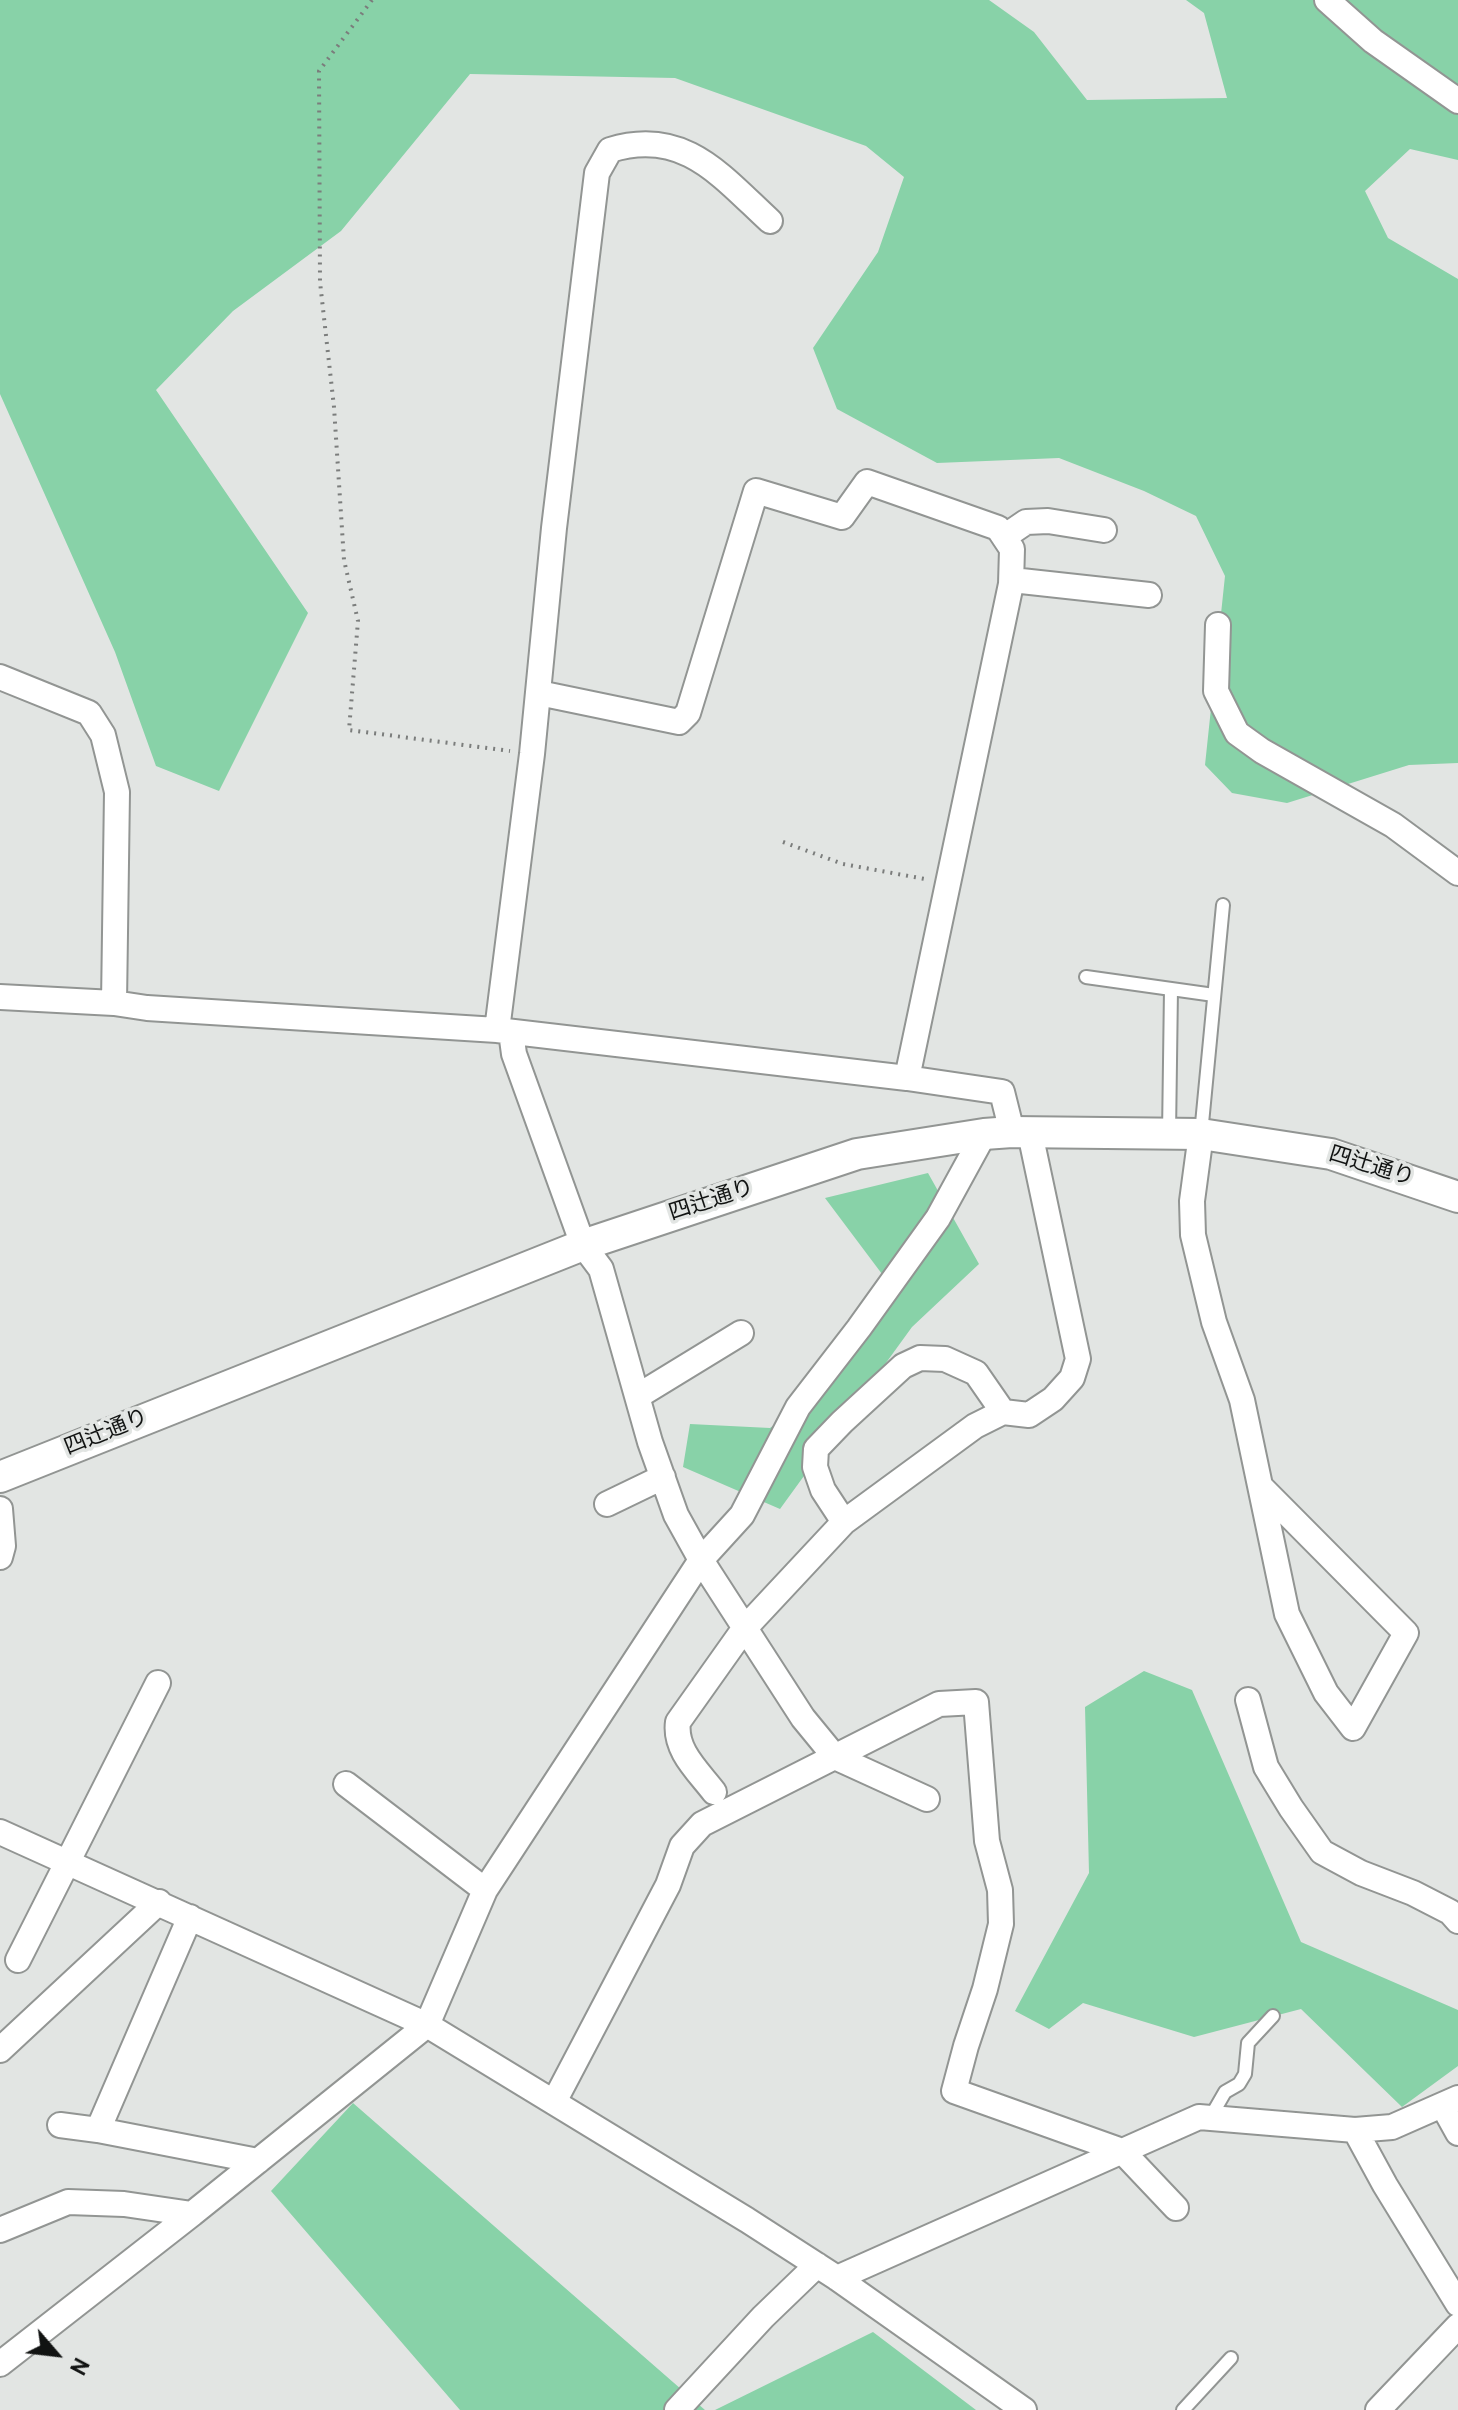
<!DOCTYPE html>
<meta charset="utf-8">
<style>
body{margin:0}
#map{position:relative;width:1458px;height:2410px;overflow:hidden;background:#e2e5e3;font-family:Overpass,sans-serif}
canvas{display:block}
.north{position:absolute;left:16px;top:2314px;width:80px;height:80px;-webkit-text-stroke:6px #e2e5e3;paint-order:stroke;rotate:118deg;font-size:22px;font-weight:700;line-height:32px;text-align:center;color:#111312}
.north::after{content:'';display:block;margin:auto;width:28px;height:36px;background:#111312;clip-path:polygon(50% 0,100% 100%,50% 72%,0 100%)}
</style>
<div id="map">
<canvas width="1458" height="2410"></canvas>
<div class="north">N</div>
</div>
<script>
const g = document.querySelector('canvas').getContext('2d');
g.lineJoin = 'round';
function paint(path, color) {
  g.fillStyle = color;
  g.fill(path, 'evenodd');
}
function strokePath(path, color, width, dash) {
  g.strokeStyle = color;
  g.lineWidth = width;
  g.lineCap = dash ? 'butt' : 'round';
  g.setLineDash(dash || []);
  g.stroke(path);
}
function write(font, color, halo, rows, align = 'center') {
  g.font = font + ' Overpass,"Noto Sans JP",sans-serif';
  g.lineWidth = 7;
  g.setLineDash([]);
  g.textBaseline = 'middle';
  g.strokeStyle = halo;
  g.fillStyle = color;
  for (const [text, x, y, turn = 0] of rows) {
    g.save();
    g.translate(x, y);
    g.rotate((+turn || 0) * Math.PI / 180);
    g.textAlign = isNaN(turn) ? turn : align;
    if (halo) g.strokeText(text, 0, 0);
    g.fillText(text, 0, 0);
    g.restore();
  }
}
const green = new Path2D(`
 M0,0H989L1034,32L1087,100L1227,98L1204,13L1186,0H1458V160L1410,149L1365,191L1388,238L1458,279V763L1409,765L1287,803L1232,793L1205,765L1225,576L1196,516L1144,491L1059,458L937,463L837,409L813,348L878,252L904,177L866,146L675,78L470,74L341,231L233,311L156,390L308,613L219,791L156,766L115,652L0,394Z
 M928,1173L979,1264L912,1327L780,1509L683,1467L690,1424L770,1428L824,1386L894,1290L825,1198Z
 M1144,1671L1192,1690L1301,1942L1458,2010V2066L1402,2107L1301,2009L1194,2037L1083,2003L1049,2029L1015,2011L1089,1873L1085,1707Z
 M353,2103L705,2410H460L271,2191Z
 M873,2332L976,2410H715Z`);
const path = new Path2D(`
 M372,0L319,71L320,282L334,407L344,560L358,621L349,730L510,751
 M783,842L843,864L925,879`);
const service = new Path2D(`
 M1086,977L1214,995
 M1169,1134L1171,989
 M1201,1134L1223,905
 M1210,2118L1225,2092L1239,2084L1245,2074L1248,2043L1273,2016
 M1183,2410L1231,2358`);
const minor = new Path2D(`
 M1327,0L1373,41L1458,101
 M1004,537L1026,522L1048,521L1104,530
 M1012,580L1149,595
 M1218,625L1216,691L1237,733L1262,751L1393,825L1458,873
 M0,677L89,713L103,735L117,792L114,1003
 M539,693L679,722L688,713L756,491L842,517L867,482L998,528L1012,549L1011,584L907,1078
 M0,997L114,1003L147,1008L497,1030L907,1078L1002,1092L1012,1132
 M497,1030L532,754L554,528L597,173L610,150C684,127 721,176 770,221
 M511,1032L514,1054L583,1245L601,1269L650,1442L676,1515L701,1560L803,1718L835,1757L927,1799
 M1201,1134L1192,1201L1193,1235L1214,1322L1242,1400L1287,1614L1326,1693L1353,1728L1406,1633L1262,1488
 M638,1396L741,1333
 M607,1504L663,1477
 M0,1509L3,1546L0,1557
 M844,1522L823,1490L815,1467L816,1449L842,1422L903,1366L920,1358L945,1359L976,1373L1003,1412
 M1248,1700L1266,1767L1291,1808L1322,1852L1361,1873L1413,1893L1450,1912L1458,1921
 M346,1784L485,1890
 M714,1792C698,1771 674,1750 678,1722L744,1629L844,1522L975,1426L1003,1412L1029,1415L1053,1399L1072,1378L1078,1359L1030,1133
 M0,1832L427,2025L747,2220L837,2278L1024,2410
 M18,1960L158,1683
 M0,2050L159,1902
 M554,2102L668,1885L682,1846L702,1824L939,1704L976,1702L987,1841L1000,1890L1001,1924L985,1989L966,2046L954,2091L1122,2151L1176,2208
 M1443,2106L1458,2133
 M60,2125L98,2130L258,2161
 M98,2130L190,1917
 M1355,2130L1385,2185L1458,2304
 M0,2230L68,2202L124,2204L192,2214L427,2025L485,1890L701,1560L742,1515L798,1407L859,1328L938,1218L984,1134
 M837,2278L1199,2117L1355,2130L1392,2127L1458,2098
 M0,2364L192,2214
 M677,2410L763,2317L817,2265
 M1378,2410L1458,2326`);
const tertiary = new Path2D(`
 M0,1477L583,1245L857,1154L984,1134L1012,1132L1201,1134L1331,1154L1458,1197`);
const streetNames = [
 ["四辻通り",1371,1168,17],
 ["四辻通り",712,1202,-18],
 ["四辻通り",107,1434,-22]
];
paint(green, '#88d2a8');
strokePath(service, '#929593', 16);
strokePath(minor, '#929593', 28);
strokePath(tertiary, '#929593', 34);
strokePath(path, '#7b7d7c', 4, [2, 6]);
strokePath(service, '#fff', 12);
strokePath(minor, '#fff', 24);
strokePath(tertiary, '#fff', 30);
write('22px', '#111312', '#e2e5e3', streetNames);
</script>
